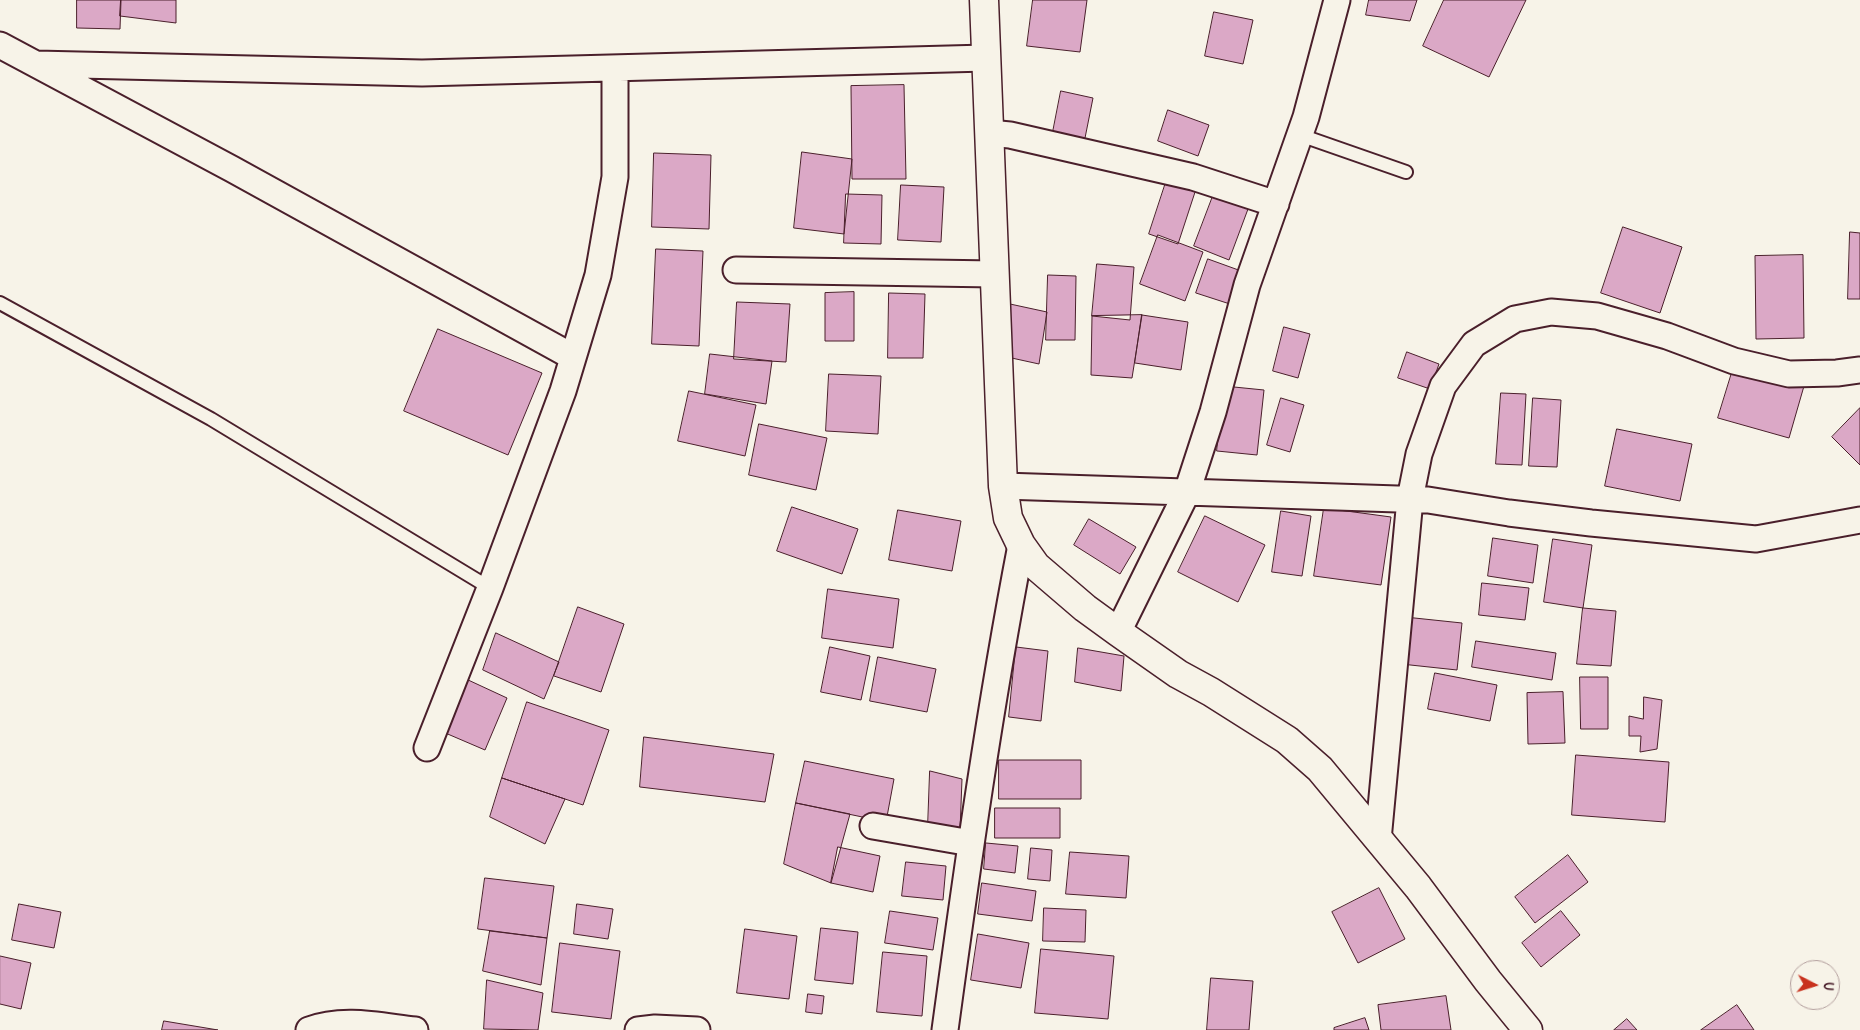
<!DOCTYPE html>
<style>
body{margin:0}
#map{position:relative;width:1860px;height:1030px;overflow:hidden;background:#f7f3e8;font-family:"Patrick Hand",sans-serif}
canvas{display:block}
.north{position:absolute;left:1790px;top:960px;width:50px;height:50px;box-sizing:border-box;background:#f7f3e8;border:1px solid #b29e9c;border-radius:50%;rotate:95deg;font-size:14px;font-weight:700;line-height:20px;text-align:center;color:#4a1f2b}
.north::after{content:'';display:block;margin:auto;width:18px;height:22px;background:#c8321e;clip-path:polygon(50% 0,100% 100%,50% 72%,0 100%)}
</style>
<div id="map">
<canvas width="1860" height="1030"></canvas>
<div class="north">U</div>
</div>
<script>
const g = document.querySelector('canvas').getContext('2d');
g.lineJoin = 'round';
function paint(path, color) {
  g.fillStyle = color;
  g.fill(path, 'evenodd');
}
function strokePath(path, color, width, dash) {
  g.strokeStyle = color;
  g.lineWidth = width;
  g.lineCap = dash ? 'butt' : 'round';
  g.setLineDash(dash || []);
  g.stroke(path);
}
const building = new Path2D(`
 M77,0H121L120,29L77,28Z
 M121,0H176V23L120,16Z
 M1033,0H1087L1080,52L1027,46Z
 M1369,0H1417L1410,21L1366,15Z
 M1444,0H1526L1489,77L1423,46Z
 M1214,12L1253,20L1243,64L1205,56Z
 M904,85L906,179H852L851,86Z
 M1061,91L1093,98L1084,143L1052,137Z
 M1168,110L1209,125L1198,156L1158,141Z
 M802,152L852,159L844,234L794,228Z
 M654,153L711,155L709,229L652,227Z
 M1168,176L1197,186L1178,244L1149,234Z
 M901,185L944,187L941,242L898,240Z
 M846,194L882,195L881,244L844,243Z
 M1213,196L1248,209L1229,260L1194,246Z
 M1623,227L1682,247L1660,313L1601,293Z
 M1850,232L1860,233V299H1848Z
 M1158,235L1203,252L1185,301L1140,284Z
 M656,249L703,251L699,346L652,344Z
 M1803,255L1804,338L1756,339L1755,256Z
 M1208,259L1244,272L1233,305L1196,293Z
 M1097,264L1134,267L1130,320L1092,316Z
 M1048,275L1076,276L1075,340H1046Z
 M854,292V341H825V293Z
 M889,293L925,294L923,358H888Z
 M737,302L790,304L786,362L734,359Z
 M1010,304L1047,312L1039,364L998,355Z
 M1142,315L1188,322L1181,370L1135,363Z
 M1142,315L1132,378L1091,375L1092,316Z
 M1284,327L1310,334L1298,378L1273,371Z
 M438,329L542,373L508,455L404,411Z
 M1407,352L1439,364L1430,389L1398,378Z
 M710,354L772,361L766,404L705,394Z
 M1734,366L1804,386L1789,438L1718,418Z
 M829,374L881,376L878,434L826,431Z
 M1224,386L1264,390L1257,455L1217,451Z
 M689,391L756,405L745,456L678,441Z
 M1501,393L1526,394L1522,465L1496,464Z
 M1281,398L1304,405L1290,452L1267,445Z
 M1533,398L1561,400L1557,467L1529,466Z
 M1860,408V465L1832,437Z
 M759,424L827,438L816,490L749,475Z
 M1617,429L1692,444L1680,501L1605,486Z
 M792,507L858,529L842,574L777,551Z
 M1324,508L1391,517L1381,585L1314,576Z
 M898,510L961,521L952,571L889,560Z
 M1281,511L1311,516L1302,576L1272,572Z
 M1205,516L1265,545L1238,602L1178,572Z
 M1089,519L1136,547L1120,574L1074,545Z
 M1493,538L1538,545L1533,583L1488,576Z
 M1553,539L1592,545L1583,608L1544,602Z
 M1482,583L1529,588L1525,620L1479,615Z
 M828,589L899,599L893,648L822,638Z
 M578,607L624,624L601,692L554,676Z
 M1583,608L1616,611L1611,666L1577,664Z
 M1405,617L1462,623L1457,670L1401,664Z
 M496,633L559,662L544,699L483,670Z
 M1476,641L1556,653L1552,680L1472,667Z
 M830,647L870,656L861,700L821,692Z
 M1016,647L1048,651L1041,721L1009,717Z
 M1078,648L1124,656L1121,691L1075,682Z
 M878,657L936,669L927,712L870,701Z
 M1435,673L1497,685L1490,721L1428,709Z
 M1580,677H1608V729H1581Z
 M466,679L507,698L485,750L443,732Z
 M1563,692L1565,743L1528,744L1527,693Z
 M1644,697L1662,700L1657,749L1640,752L1641,736H1629V716L1643,719Z
 M527,702L609,730L583,805L502,778Z
 M644,737L774,754L765,802L640,787Z
 M1576,755L1669,762L1665,822L1572,815Z
 M999,760H1081V799H999Z
 M805,761L894,779L886,822L796,803Z
 M930,771L962,779L960,831L928,826Z
 M502,778L565,799L545,844L490,817Z
 M796,803L850,814L831,883L784,864Z
 M995,808H1060V838H995Z
 M986,843L1018,846L1015,873L984,869Z
 M838,847L880,856L873,892L831,883Z
 M1031,848L1052,850L1050,881L1028,879Z
 M1070,852L1129,856L1126,898L1066,894Z
 M1568,855L1588,882L1535,923L1515,897Z
 M906,862L946,866L943,900L902,896Z
 M485,878L554,886L547,938L478,929Z
 M982,883L1036,891L1032,921L978,914Z
 M1379,888L1405,939L1358,963L1332,912Z
 M19,904L61,912L54,948L12,940Z
 M577,904L613,909L608,939L574,934Z
 M1044,908L1086,910L1085,942L1043,941Z
 M890,911L938,918L933,950L885,943Z
 M1561,911L1580,935L1541,967L1522,943Z
 M821,928L858,932L853,984L815,980Z
 M745,929L797,936L789,999L737,993Z
 M490,931L547,938L541,985L483,971Z
 M978,934L1029,943L1021,988L971,980Z
 M560,943L620,951L611,1019L552,1012Z
 M1041,949L1114,956L1108,1019L1035,1013Z
 M883,952L927,956L922,1016L877,1012Z
 M0,956L31,963L21,1009L0,1004Z
 M1211,978L1253,981L1249,1030H1207Z
 M487,980L543,993L538,1030L484,1029Z
 M808,994L824,996L822,1014L806,1012Z
 M1446,996L1451,1030H1381L1378,1005Z
 M1737,1005L1754,1030H1701Z
 M1365,1018L1369,1030H1334V1028Z
 M1627,1019L1637,1030H1614Z
 M164,1021L218,1030H162Z`);
const service = new Path2D(`
 M1300,135L1406,172
 M0,303L211,419L490,588`);
const minor = new Path2D(`
 M0,45L232,169L573,357
 M36,64L422,73L986,58
 M989,133L1010,135L1193,177L1276,204
 M736,270L995,274
 M1003,486L1428,500L1509,513L1591,523L1756,539L1860,520
 M1118,632L1187,492L1213,412L1247,285L1306,117L1337,0
 M427,748L490,588L563,391L598,275L615,177V68
 M873,826L971,843
 M1378,840L1410,499L1419,454L1443,386L1474,344L1515,319L1551,312L1597,316L1667,336L1734,361L1789,374L1837,373L1860,370
 M309,1030C343,1017 380,1026 415,1030
 M638,1030L655,1028L697,1030
 M945,1030C967,868 990,706 1021,545`);
const tertiary = new Path2D(`
 M984,0L1003,486L1008,518L1021,545L1036,566L1085,608L1118,632L1178,674L1211,692L1287,740L1320,769L1418,887L1488,981L1528,1030`);
paint(building, '#dba8c6');
strokePath(building, '#4a1f2b', 1);
strokePath(service, '#4a1f2b', 16);
strokePath(minor, '#4a1f2b', 29);
strokePath(tertiary, '#4a1f2b', 31);
strokePath(service, '#f7f3e8', 12);
strokePath(minor, '#f7f3e8', 25);
strokePath(tertiary, '#f7f3e8', 28);
</script>
